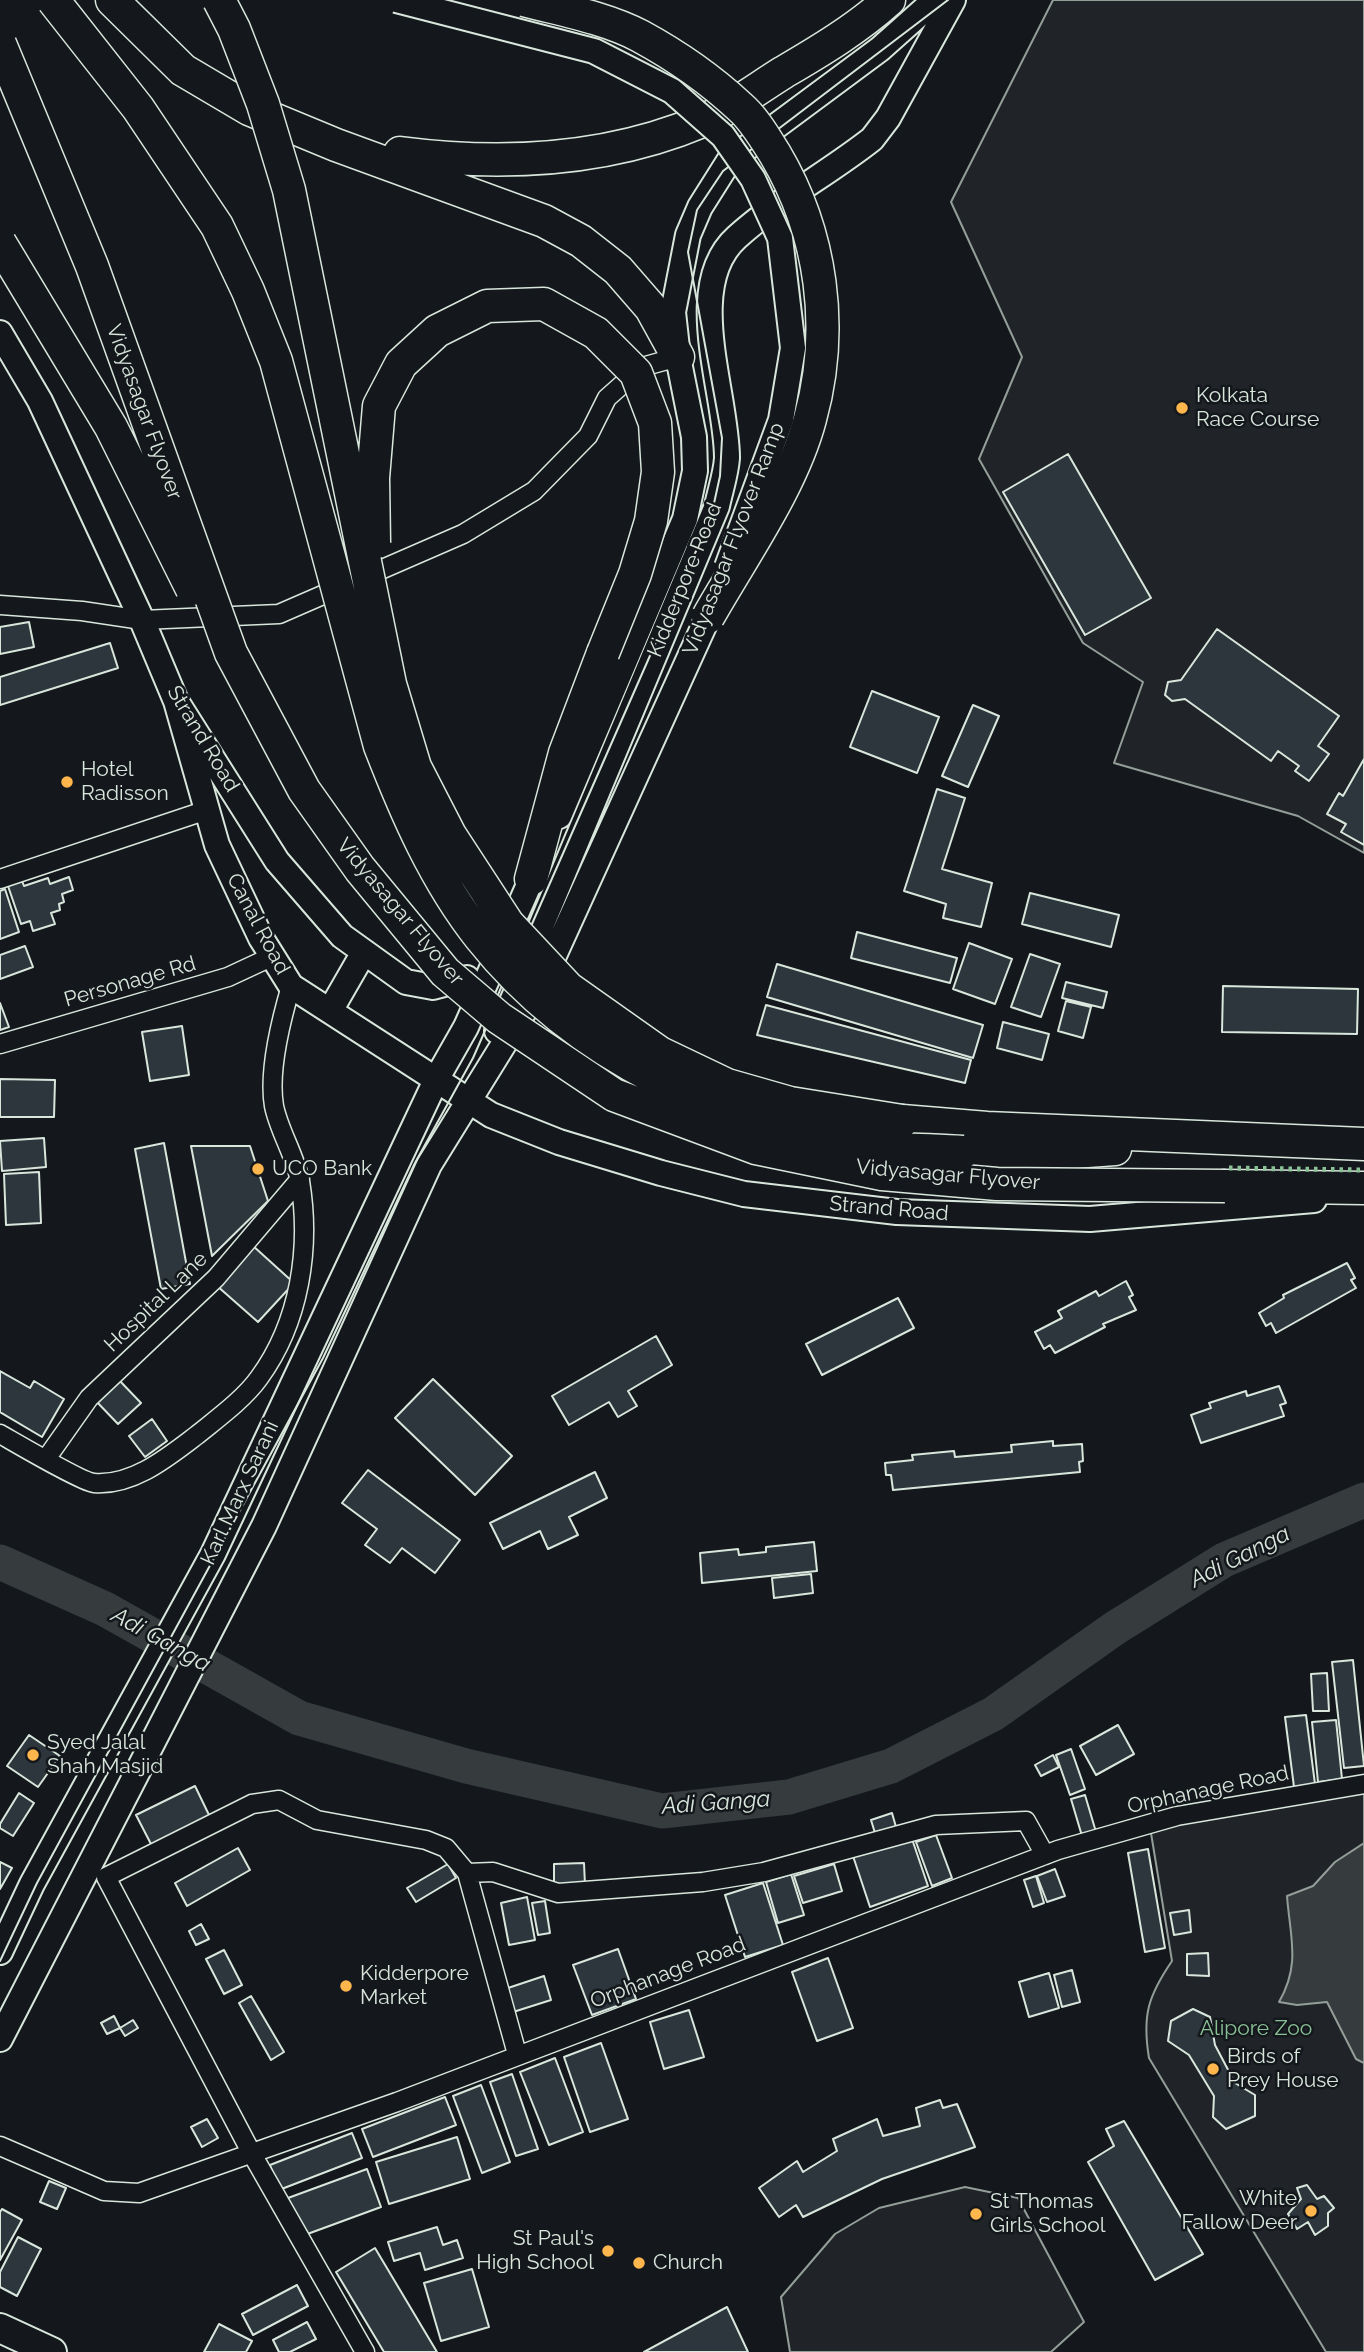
<!DOCTYPE html>
<style>
body{margin:0}
canvas{display:block;background:#14181c}
</style>
<canvas width="1364" height="2352"></canvas>
<script>
const g = document.querySelector('canvas').getContext('2d');
g.lineJoin = 'round';
function paint(path, color) {
  g.fillStyle = color;
  g.fill(path, 'evenodd');
}
function strokePath(path, color, width, dash) {
  g.strokeStyle = color;
  g.lineWidth = width;
  g.lineCap = dash ? 'butt' : 'round';
  g.setLineDash(dash || []);
  g.stroke(path);
}
function write(font, color, halo, rows, align = 'center') {
  g.font = font + ' Raleway,sans-serif';
  g.lineWidth = 5;
  g.setLineDash([]);
  g.textBaseline = 'middle';
  g.strokeStyle = halo;
  g.fillStyle = color;
  for (const [text, x, y, turn = 0] of rows) {
    g.save();
    g.translate(x, y);
    g.rotate((+turn || 0) * Math.PI / 180);
    g.textAlign = isNaN(turn) ? turn : align;
    if (halo) g.strokeText(text, 0, 0);
    g.fillText(text, 0, 0);
    g.restore();
  }
}
const green = new Path2D(`
 M1053,0H1364V853L1298,816L1114,763L1143,682L1083,643L979,459L1022,357L951,202Z
 M1364,1789V2352H1326L1149,2058C1142,2016 1148,1996 1172,1961L1150,1827Z
 M965,2187L1018,2198L1084,2322L1051,2352H790L781,2297L835,2234L879,2208Z`);
const water = new Path2D(`
 M1364,1843V2063L1356,2059L1327,2002L1297,2005L1279,2002C1301,1964 1290,1937 1287,1896L1313,1886L1335,1862Z`);
const river = new Path2D(`
 M0,1562L105,1609L299,1718L466,1766L662,1811L789,1797L891,1766L993,1714L1115,1628L1224,1560L1364,1500`);
const building = new Path2D(`
 M1068,454L1151,598L1085,635L1003,492Z
 M29,622L34,647L0,654V627Z
 M1217,629L1339,716L1318,746L1329,754L1309,781L1295,771L1299,766L1278,751L1271,761L1185,699L1172,701L1165,695L1168,682L1181,680Z
 M110,643L118,668L0,705V677Z
 M872,691L939,717L917,773L850,747Z
 M973,705L999,716L968,787L942,776Z
 M1364,759V845L1341,832L1346,824L1327,814L1339,793L1343,796Z
 M937,789L965,798L942,869L992,883L981,927L943,918L946,904L904,891Z
 M69,877L73,890L62,894L64,902L59,904L60,910L51,913L55,924L33,931L30,921L21,924L8,886L22,881L24,886L48,878L50,884Z
 M5,889L19,932L0,939V891Z
 M1030,893L1119,915L1111,947L1022,924Z
 M857,932L957,958L950,983L851,958Z
 M969,943L1012,959L995,1004L953,989Z
 M25,946L33,967L0,979V955Z
 M1030,954L1060,964L1041,1017L1011,1007Z
 M777,964L983,1025L973,1058L767,997Z
 M1066,982L1107,992L1103,1008L1062,998Z
 M1223,986L1358,989L1357,1034L1222,1032Z
 M1066,1001L1091,1007L1083,1038L1058,1031Z
 M0,1003L9,1027L0,1030Z
 M766,1005L971,1060L965,1083L757,1035Z
 M1003,1022L1049,1034L1042,1060L997,1048Z
 M182,1026L189,1075L150,1081L142,1032Z
 M0,1079L55,1080L54,1117H0Z
 M44,1138L46,1167L2,1171L0,1141Z
 M164,1143L190,1284L161,1289L135,1149Z
 M191,1146H250L268,1201L212,1256Z
 M39,1172L41,1223L6,1225L4,1174Z
 M252,1245L294,1283L258,1322L216,1285Z
 M1347,1263L1355,1278L1351,1280L1356,1288L1276,1333L1271,1323L1266,1326L1259,1313L1284,1298L1283,1295Z
 M1126,1281L1133,1295L1129,1297L1136,1310L1103,1324L1105,1327L1055,1353L1050,1345L1044,1349L1035,1332L1062,1318L1058,1311L1096,1291L1099,1296Z
 M898,1298L914,1328L822,1375L806,1344Z
 M656,1336L672,1365L628,1391L637,1406L618,1417L609,1402L569,1425L552,1396Z
 M0,1371L30,1388L34,1381L64,1399L42,1437L0,1412Z
 M118,1379L141,1403L118,1424L95,1400Z
 M433,1379L512,1456L475,1495L395,1418Z
 M1279,1386L1286,1403L1280,1405L1284,1416L1201,1443L1191,1415L1211,1408L1209,1403L1246,1391L1247,1396Z
 M152,1419L167,1441L145,1457L129,1436Z
 M1053,1441V1446L1082,1444L1083,1461L1079,1462L1080,1472L893,1490L891,1475H886L885,1463L913,1460L912,1455L954,1451L955,1457L1012,1452L1011,1445Z
 M368,1470L460,1540L435,1573L402,1548L390,1563L365,1545L377,1529L342,1503Z
 M595,1472L607,1498L569,1517L578,1535L548,1549L540,1531L503,1549L490,1523Z
 M814,1542L817,1571L702,1583L700,1553L738,1549L739,1555L766,1552V1547Z
 M811,1574L813,1593L774,1598L772,1578Z
 M1353,1660L1364,1766L1344,1768L1332,1662Z
 M1327,1673L1329,1711H1313L1311,1674Z
 M1306,1715L1315,1784L1294,1787L1285,1717Z
 M1336,1720L1342,1779L1318,1782L1312,1722Z
 M1118,1725L1134,1754L1096,1775L1080,1746Z
 M29,1735L60,1756L38,1787L7,1766Z
 M1071,1749L1085,1789L1070,1795L1056,1755Z
 M1053,1755L1059,1767L1041,1776L1035,1765Z
 M195,1786L210,1817L152,1846L136,1815Z
 M19,1793L34,1803L13,1836L0,1828V1824Z
 M1085,1795L1096,1832L1082,1836L1071,1799Z
 M892,1813L896,1827L875,1833L871,1820Z
 M936,1835L952,1878L932,1886L916,1842Z
 M911,1836L928,1886L870,1907L853,1856Z
 M238,1848L250,1870L187,1906L175,1883Z
 M1148,1849L1165,1948L1145,1952L1128,1853Z
 M0,1862L12,1868L0,1889Z
 M584,1863L585,1885H554V1864Z
 M448,1864L456,1878L416,1902L407,1888Z
 M834,1864L842,1891L803,1903L794,1876Z
 M1055,1869L1065,1896L1047,1902L1037,1876Z
 M791,1874L804,1915L778,1923L766,1882Z
 M1036,1876L1044,1903L1033,1907L1024,1880Z
 M763,1883L783,1945L745,1957L725,1895Z
 M527,1897L535,1940L509,1945L501,1903Z
 M545,1901L550,1933L538,1935L532,1903Z
 M1189,1910L1191,1932L1174,1935L1170,1913Z
 M201,1924L209,1939L196,1945L189,1931Z
 M618,1949L636,1999L592,2015L573,1965Z
 M224,1950L242,1985L224,1994L206,1959Z
 M1208,1953L1209,1976L1187,1975V1954Z
 M828,1958L853,2028L817,2041L792,1972Z
 M1072,1970L1080,2002L1062,2007L1054,1975Z
 M1049,1973L1059,2008L1029,2017L1019,1982Z
 M544,1976L551,2000L510,2013L502,1990Z
 M251,1996L284,2052L271,2060L239,2003Z
 M1193,2009L1210,2017L1215,2045L1235,2083L1255,2095V2116L1226,2129L1213,2117L1214,2096L1189,2055L1168,2041L1171,2021Z
 M689,2010L704,2057L664,2069L650,2022Z
 M114,2016L120,2028L107,2034L101,2023Z
 M133,2020L138,2028L125,2036L120,2028Z
 M601,2043L628,2119L590,2132L564,2057Z
 M555,2058L583,2132L549,2145L520,2072Z
 M512,2074L538,2149L516,2156L490,2082Z
 M481,2085L510,2162L482,2173L453,2096Z
 M445,2097L456,2125L373,2157L362,2129Z
 M940,2100L943,2108L957,2104L975,2147L882,2179L803,2217L796,2205L779,2217L759,2188L797,2161L803,2172L837,2151L833,2139L877,2119L883,2136L920,2126L916,2108Z
 M207,2119L218,2138L202,2147L191,2127Z
 M1124,2121L1203,2254L1155,2280L1088,2162L1114,2146L1106,2129Z
 M352,2133L362,2158L279,2190L270,2165Z
 M457,2137L470,2179L389,2204L376,2162Z
 M367,2169L381,2207L302,2236L288,2198Z
 M49,2181L66,2188L57,2209L40,2202Z
 M1307,2185L1317,2199L1324,2196L1334,2208L1328,2213V2226L1315,2235L1308,2222L1297,2229L1288,2214L1301,2199L1297,2188Z
 M2,2209L22,2220L0,2260V2212Z
 M437,2227L443,2245L457,2240L463,2258L425,2270L420,2253L394,2261L388,2242Z
 M18,2237L41,2249L17,2296L0,2287V2272Z
 M375,2248L437,2352H384L336,2272Z
 M472,2269L489,2327L441,2341L424,2283Z
 M297,2285L308,2306L253,2335L242,2314Z
 M727,2307L748,2352H644Z
 M307,2322L316,2339L290,2352H279L273,2340Z
 M219,2324L252,2341L246,2352H204Z`);
const street = new Path2D(`
 M0,605L82,611L142,620L279,614L463,534L534,491L588,436L607,398L642,367L678,357
 M0,879L207,810
 M0,1044L228,977L271,957
 M0,1434C16,1443 82,1482 94,1483C133,1486 168,1457 197,1435C218,1418 244,1399 259,1378C300,1322 311,1248 300,1181C295,1155 279,1131 274,1106C268,1071 281,1020 291,986
 M46,1459L89,1398L216,1278L300,1179
 M467,1873L493,1872L558,1893L703,1882L764,1872L936,1825L1026,1821L1045,1855
 M0,2146L104,2191L139,2193L397,2102L1058,1850L1177,1816L1364,1784
 M365,2352L252,2154L106,1877L252,1804L279,1800L317,1820L426,1840L446,1848L467,1873L517,2054`);
const secondary = new Path2D(`
 M0,333L40,401L142,620L176,701L277,861L342,936L406,982L433,987L467,978
 M176,701L217,845L261,938L291,986L491,1115L559,1142L661,1173L744,1194L897,1212L1090,1219L1314,1200
 M559,816L685,519L695,471L694,437L678,357L673,312L688,235L700,207L729,161L880,49L935,0
 M330,1011L364,952
 M497,1031L717,506C720,491 726,474 727,458C727,393 682,286 737,237C778,200 829,173 872,139L888,118L953,0
 M0,1952L32,1884L213,1554L437,1078L466,1027L539,862
 M0,2039L264,1526L429,1165L541,984L708,617`);
const primary = new Path2D(`
 M0,2328L52,2352`);
const highway = new Path2D(`
 M112,0L183,70L249,109L336,145L544,221L581,241L618,270L651,308L678,357
 M400,153C501,166 607,161 702,121C731,109 758,88 784,72C820,51 858,28 889,0
 M531,879L565,753L603,653
 M902,1121L987,1128L1364,1144
 M963,1152L1059,1153L1115,1149
 M1225,1186L1364,1188`);
const tram = new Path2D(`
 M0,1961L37,1883L323,1358L415,1163L473,1058L711,517L720,476L722,438L688,252L697,210L723,171L948,0`);
const secondaryBridge = new Path2D(`
 M396,0L594,51L672,91L723,136L753,179L780,238L793,348L781,420L727,567`);
const highwayBridge = new Path2D(`
 M53,0L138,108L217,226L248,291L276,361L380,746C406,813 435,880 480,937C575,1057 729,1128 878,1147C906,1150 935,1150 963,1152
 M219,0L234,29L263,104L289,190L390,684L415,767L450,835L508,924L568,988L660,1053L727,1085L790,1103L902,1121
 M524,0C562,10 606,18 640,36C675,55 711,80 740,107C754,119 765,138 775,154C822,233 835,329 810,419C792,487 743,555 708,617
 M0,44L92,266L231,653L304,790L360,869L445,972L499,1018L614,1095L756,1148L882,1174L997,1184L1225,1186
 M0,243L111,427L192,589
 M374,543L373,478L379,406L401,364L437,331L487,306L544,304L596,333L636,373L655,423L658,472L651,521L635,574L603,653`);
const hedge = new Path2D(`
 M1229,1168L1364,1170`);
const markers = [
 [1182,408,7,"#ffb74d"],
 [67,782,7,"#ffb74d"],
 [258,1169,7,"#ffb74d"],
 [33,1755,7,"#ffb74d"],
 [346,1986,7,"#ffb74d"],
 [1213,2069,7,"#ffb74d"],
 [1311,2211,7,"#ffb74d"],
 [976,2214,7,"#ffb74d"],
 [608,2251,7,"#ffb74d"],
 [639,2263,7,"#ffb74d"]
];
const poiNames = [
 ["Kolkata",1196,396],
 ["Race Course",1196,420],
 ["Hotel",81,770],
 ["Radisson",81,794],
 ["UCO Bank",272,1169],
 ["Syed Jalal",47,1743],
 ["Shah Masjid",47,1767],
 ["Kidderpore",360,1974],
 ["Market",360,1998],
 ["Birds of",1227,2057],
 ["Prey House",1227,2081],
 ["White",1297,2199,"right"],
 ["Fallow Deer",1297,2223,"right"],
 ["St Thomas",990,2202],
 ["Girls School",990,2226],
 ["St Paul's",594,2239,"right"],
 ["High School",594,2263,"right"],
 ["Church",653,2263]
];
const streetNames = [
 ["Vidyasagar Flyover",144,412,70],
 ["Vidyasagar Flyover Ramp",734,539,-69],
 ["Kidderpore Road",685,580,-68],
 ["Strand Road",203,739,59],
 ["Vidyasagar Flyover",400,912,50],
 ["Canal Road",258,924,62],
 ["Personage Rd",130,982,-16],
 ["Vidyasagar Flyover",948,1175,5],
 ["Strand Road",889,1209,5],
 ["Hospital Lane",156,1302,-44],
 ["Karl Marx Sarani",240,1493,-65],
 ["Orphanage Road",1208,1790,-12],
 ["Orphanage Road",668,1973,-21]
];
const parkNames = [
 ["Alipore Zoo",1256,2029]
];
const waterNames = [
 ["Adi Ganga",1240,1557,-27],
 ["Adi Ganga",161,1640,29],
 ["Adi Ganga",716,1803,-4]
];
paint(green, '#202428');
strokePath(green, '#939e99', 2);
paint(water, '#363b3e');
strokePath(water, '#939e99', 2);
strokePath(river, '#363b3e', 35);
paint(building, '#2c363c');
strokePath(building, '#d8e6dc', 2);
strokePath(street, '#d8e6dc', 21);
strokePath(secondary, '#d8e6dc', 28);
strokePath(primary, '#d8e6dc', 32);
strokePath(highway, '#d8e6dc', 35);
strokePath(street, '#14181c', 18);
strokePath(secondary, '#14181c', 24);
strokePath(primary, '#14181c', 28);
strokePath(highway, '#14181c', 32);
strokePath(tram, '#d8e6dc', 2);
strokePath(secondaryBridge, '#d8e6dc', 28, []);
strokePath(highwayBridge, '#d8e6dc', 35, []);
strokePath(secondaryBridge, '#14181c', 24);
strokePath(highwayBridge, '#14181c', 32);
strokePath(hedge, '#8ac095', 5, [3.5, 5]);
for (const [x, y, r, color] of markers) {
  const dot = new Path2D();
  dot.arc(x, y, r, 0, 2 * Math.PI);
  g.fillStyle = color;
  g.fill(dot);
  strokePath(dot, '#14181c', 2.5);
}
write('21px', '#d8e6dc', '#14181c', poiNames, 'left');
write('21px', '#d8e6dc', '#14181c', streetNames);
write('21px', '#8ac095', '#14181c', parkNames);
write('italic 23px', '#d8e6dc', '#14181c', waterNames);
</script>
